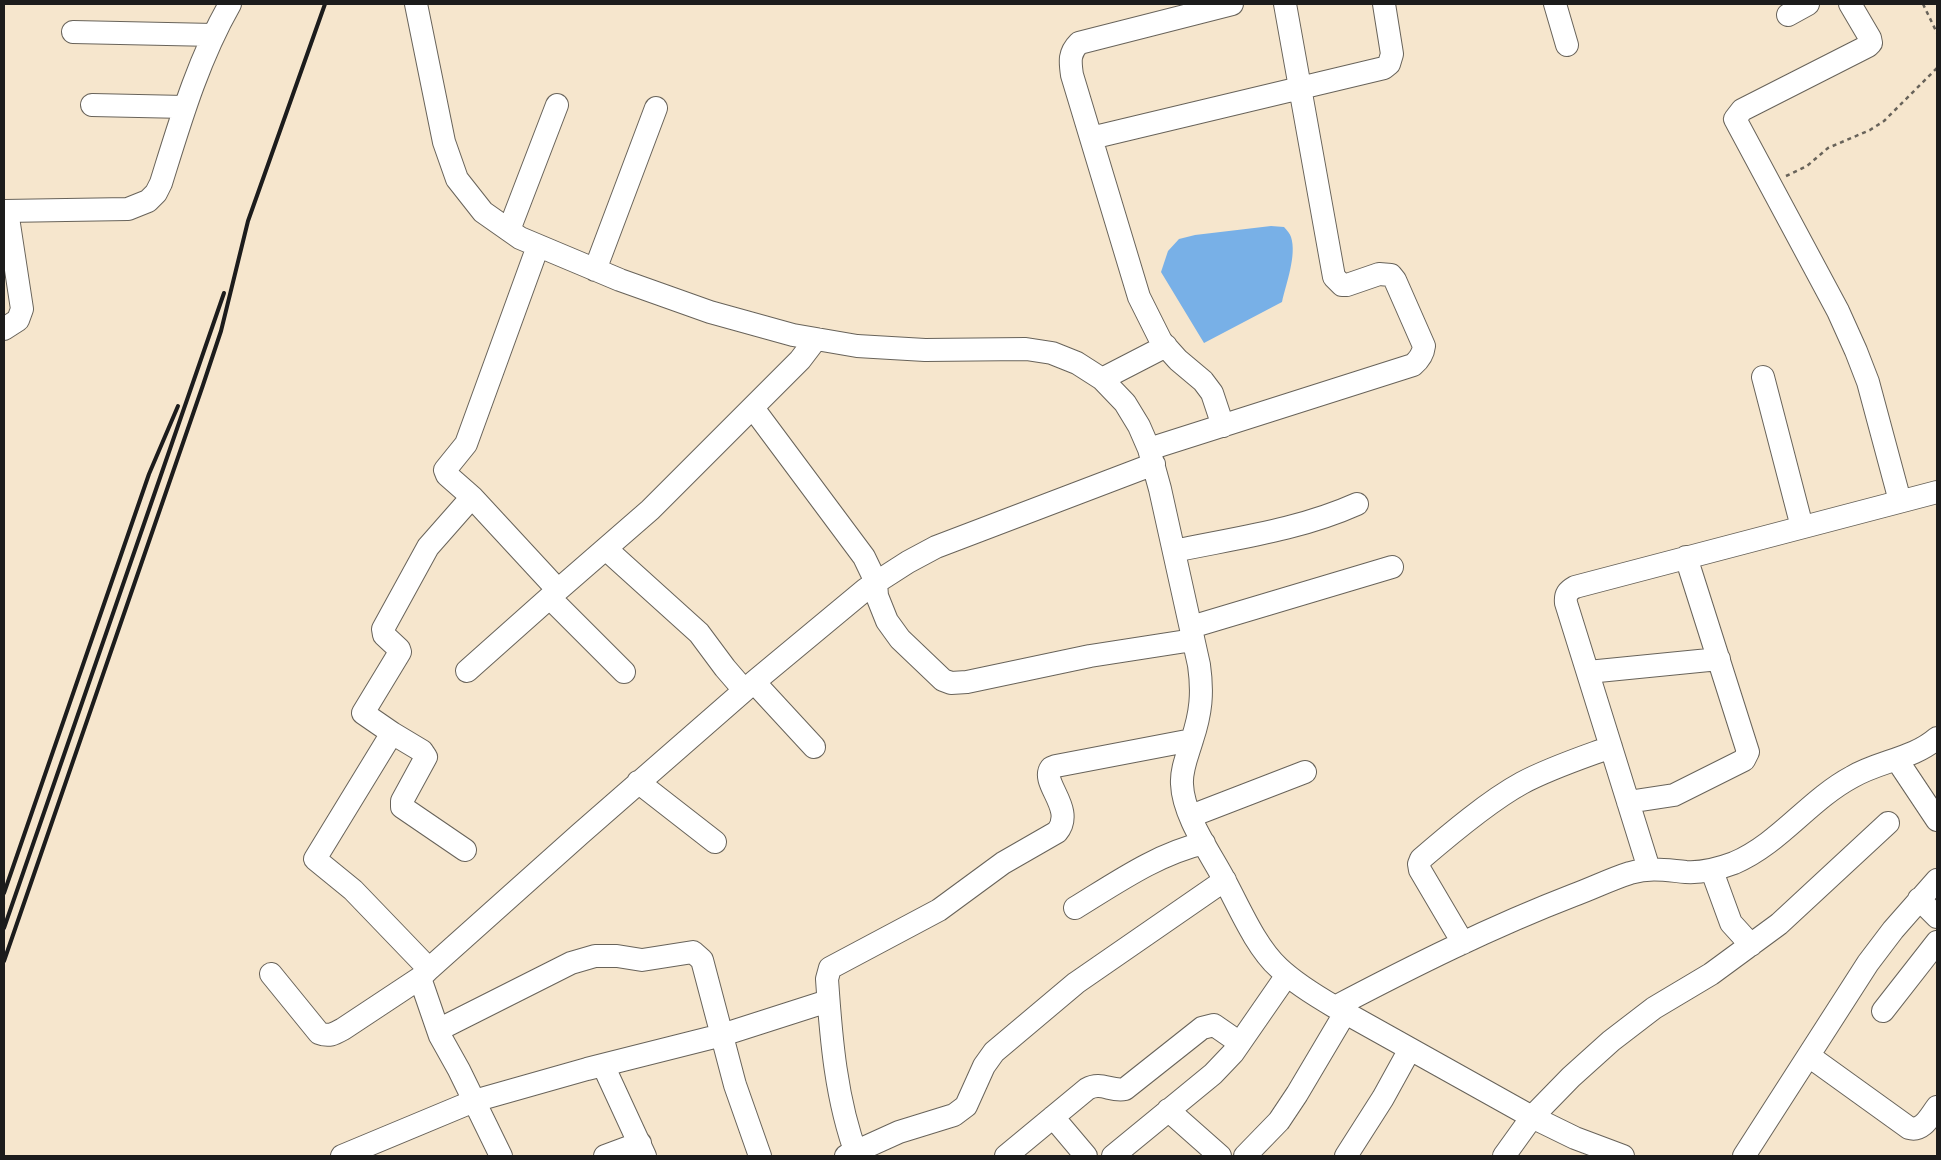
<!DOCTYPE html>
<style>
body{margin:0}
#map{position:relative;width:1941px;height:1160px;overflow:hidden;background:#f6e6cd;font-family:Vollkorn,serif}
canvas{display:block}
.frame{position:absolute;inset:0;border:5px solid #1c1c1c;pointer-events:none}
</style>
<div id="map">
<canvas width="1941" height="1160"></canvas>
<div class="frame"></div>
</div>
<script>
const g = document.querySelector('canvas').getContext('2d');
g.lineJoin = 'round';
function paint(path, color) {
  g.fillStyle = color;
  g.fill(path, 'evenodd');
}
function strokePath(path, color, width, dash) {
  g.strokeStyle = color;
  g.lineWidth = width;
  g.lineCap = dash ? 'butt' : 'round';
  g.setLineDash(dash || []);
  g.stroke(path);
}
const water = new Path2D(`
 M1271,226L1284,227C1287,230 1290,234 1291,237C1297,255 1286,284 1282,302L1204,343L1161,272L1168,251L1179,239L1195,235Z`);
const path = new Path2D(`
 M1923,4L1937,33
 M1786,176L1807,166L1828,148L1870,130L1884,121L1937,68`);
const minor = new Path2D(`
 M416,4L444,142L457,179L483,212L520,238L620,280L710,312L793,335L857,346L925,350L1026,349L1052,353L1077,363L1102,379L1125,403L1139,426L1149,449L1160,489L1199,665C1203,693 1201,713 1192,740C1188,754 1181,769 1182,784C1183,816 1211,854 1225,881C1240,909 1256,947 1279,968C1296,984 1316,996 1335,1007L1532,1117L1575,1138L1623,1156
 M1555,4L1567,45
 M1850,4L1870,38L1871,43L1868,46L1742,110L1735,119L1838,311L1856,351L1868,382L1900,501
 M1788,15L1808,4
 M73,32L214,35
 M92,105L185,107
 M1091,138L1384,68L1389,64L1392,54L1384,4
 M4,211L128,209L148,201L156,193L161,183C180,122 198,60 230,4
 M509,230L557,105
 M595,270L656,108
 M4,329L18,320L22,309L7,211
 M1763,377L1802,527
 M1102,379L1166,346
 M753,408L864,557L876,582L877,596L887,621L900,639L943,680L951,683L967,682L1090,656L1193,640
 M1223,426L1212,393L1203,381L1178,360L1161,341L1139,297L1072,75C1070,61 1069,53 1079,43L1232,4
 M1149,449L1413,365C1419,360 1423,355 1424,346L1395,280L1391,275L1379,274L1347,285H1342L1334,277L1285,4
 M472,497L558,590L650,510L800,360L816,339
 M606,549L699,633L725,668L744,690
 M1174,551C1236,538 1299,530 1357,504
 M550,598L624,672
 M1191,627L1392,567
 M467,671L558,590
 M1588,672L1719,659
 M754,682L814,747
 M392,733L422,751L426,757L402,801V807L465,850
 M1897,760L1937,820
 M638,782L715,842
 M1628,802L1674,795L1744,760L1748,752L1686,557
 M1191,816L1305,772
 M1649,869L1566,603C1565,594 1568,591 1575,587L1937,492
 M1712,871L1731,923L1751,945
 M1919,899L1937,917
 M1075,908C1116,883 1157,854 1204,843
 M1463,943L1420,870L1419,864L1421,859C1450,834 1489,801 1522,783C1550,768 1581,758 1611,747
 M429,969L580,834L754,682L866,589L908,562L936,547L1154,464
 M271,974L319,1033C329,1037 334,1034 343,1029L420,978
 M1335,1007C1413,966 1491,927 1574,895C1593,888 1611,879 1630,873C1652,867 1664,870 1686,872C1702,873 1718,869 1734,863C1779,844 1809,800 1852,777C1879,761 1913,759 1937,738
 M1883,1011L1937,942
 M438,1030L571,963L595,956H617L642,960L693,952L702,960L735,1085L760,1156
 M1809,1056L1909,1128C1923,1132 1930,1116 1937,1107
 M603,1065L645,1156
 M1168,1110L1220,1156
 M1053,1117L1086,1156
 M342,1156L474,1101L587,1069L722,1035L828,1001
 M501,1156L459,1070L440,1036L420,978L429,969L353,890L315,859L392,733L363,713L400,652L399,649L384,635L383,629L428,547L472,497L447,475L445,470L466,444L538,246
 M605,1156L640,1143
 M846,1156L899,1132L954,1115L966,1106L984,1066L994,1052L1076,983L1225,880
 M857,1156C836,1100 831,1038 827,979L830,968L939,910L1003,863L1057,832C1076,809 1040,783 1051,768L1056,766L1192,740
 M1006,1156L1087,1089C1101,1081 1111,1092 1125,1089L1202,1028L1214,1025L1240,1043
 M1113,1156L1213,1074L1233,1053L1287,975
 M1245,1156L1279,1121L1297,1094L1345,1013
 M1346,1156L1383,1098L1410,1049
 M1504,1156L1532,1117L1571,1077L1611,1041L1654,1008L1711,974L1779,924L1888,823
 M1744,1156L1868,963L1893,930L1937,880`);
const rail = new Path2D(`
 M4,893L149,474L178,406
 M4,928L224,293
 M4,961L203,385L221,331L248,221L325,4`);
paint(water, '#78b0e7');
strokePath(minor, '#68635a', 24);
strokePath(path, '#68635a', 2.5, [4, 4]);
strokePath(minor, '#fff', 22);
strokePath(rail, '#1c1c1c', 4);
</script>
